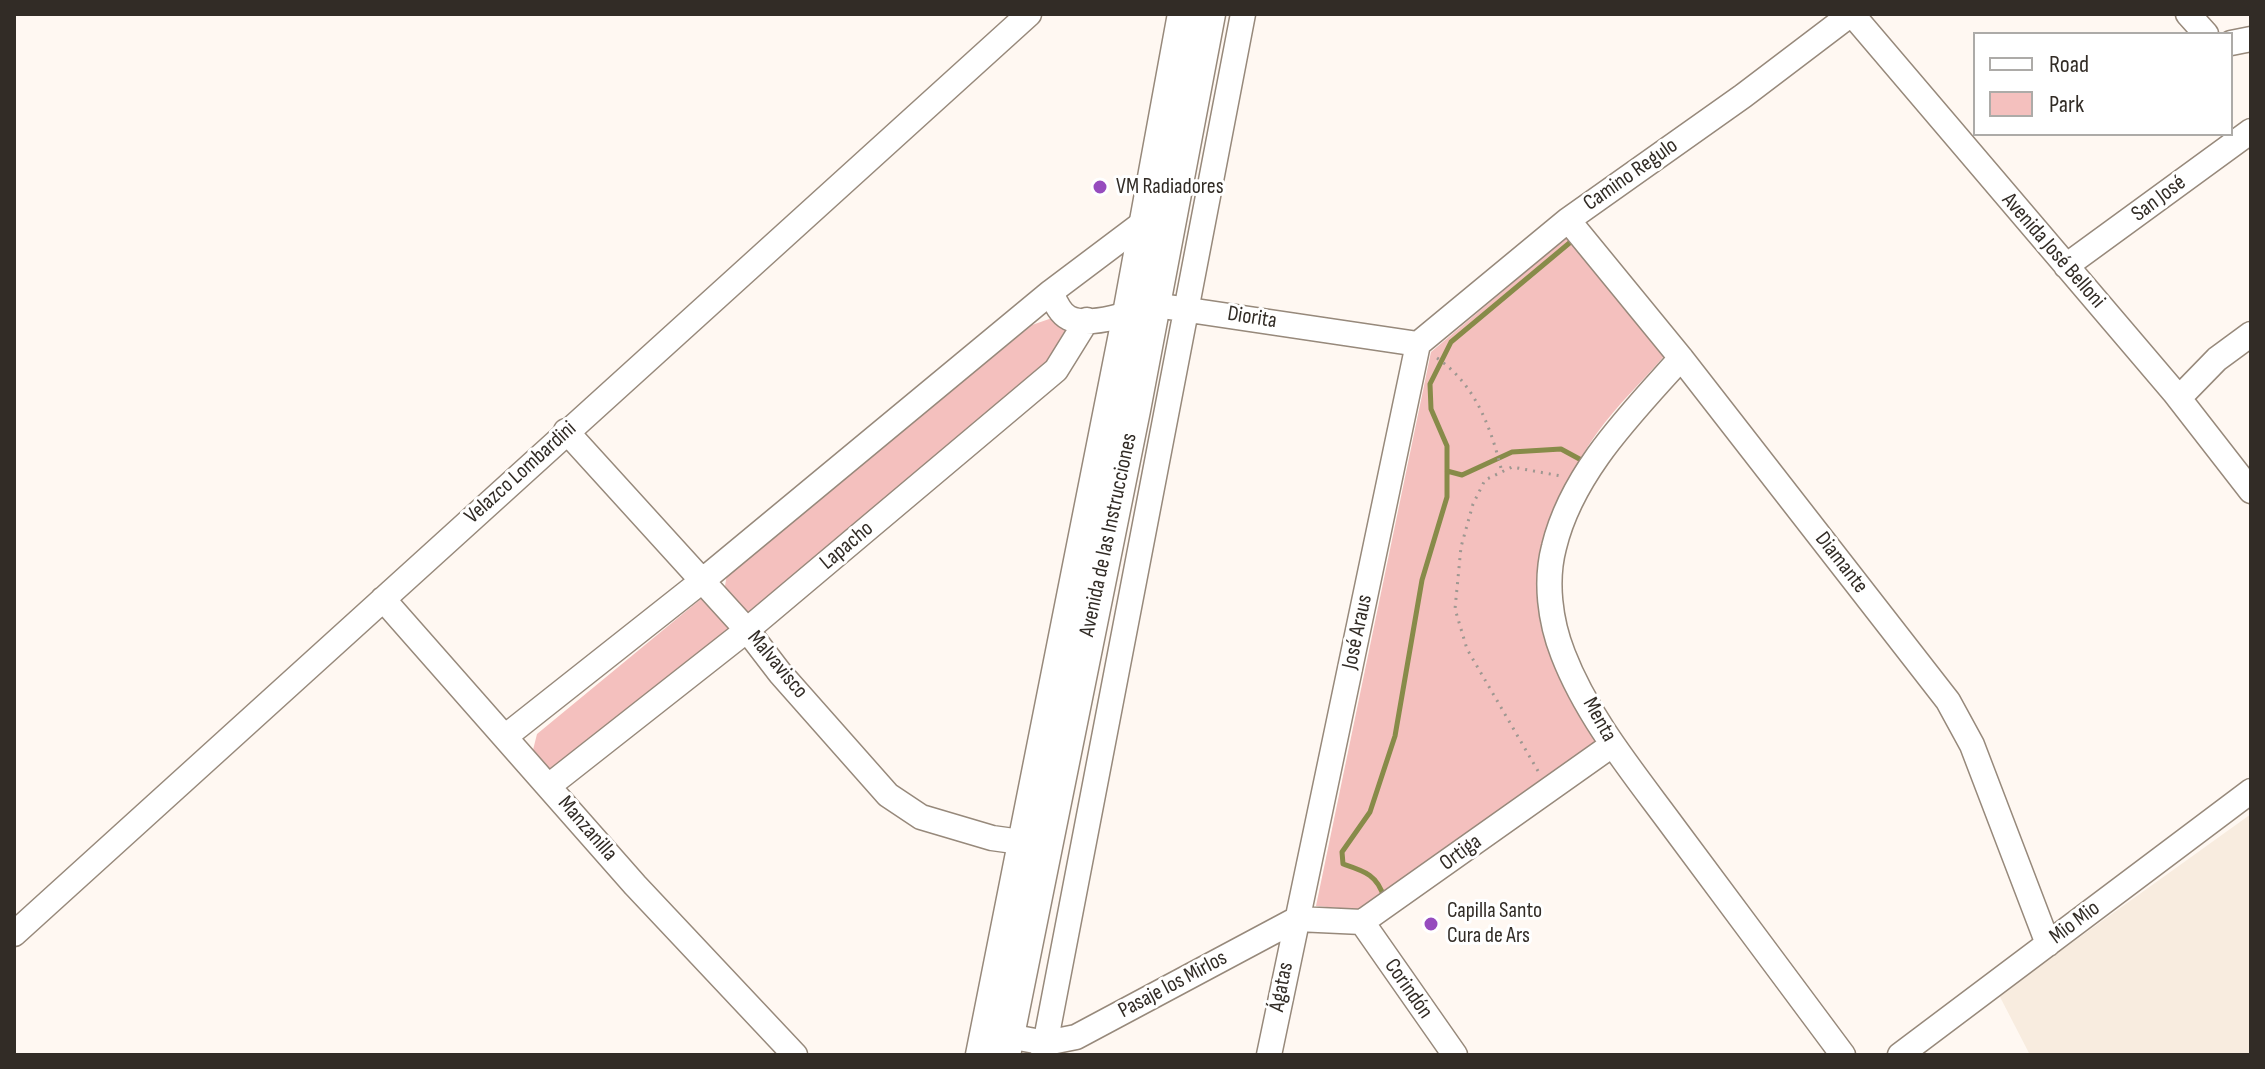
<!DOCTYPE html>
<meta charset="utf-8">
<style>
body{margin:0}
#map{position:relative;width:2265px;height:1069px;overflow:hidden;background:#fff8f2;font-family:"Sofia Sans Condensed",sans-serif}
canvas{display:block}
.frame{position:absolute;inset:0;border:16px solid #322c26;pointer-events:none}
.legend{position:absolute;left:1973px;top:32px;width:260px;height:104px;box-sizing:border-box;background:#fff;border:2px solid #adaba8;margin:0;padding:10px 14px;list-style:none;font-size:24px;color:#322c26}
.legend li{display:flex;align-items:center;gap:16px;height:40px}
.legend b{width:40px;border:2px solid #adaba8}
</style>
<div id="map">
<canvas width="2265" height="1069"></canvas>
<div class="frame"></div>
<ul class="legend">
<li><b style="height:10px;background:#fff"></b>Road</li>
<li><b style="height:22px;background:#f4c0be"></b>Park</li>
</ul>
</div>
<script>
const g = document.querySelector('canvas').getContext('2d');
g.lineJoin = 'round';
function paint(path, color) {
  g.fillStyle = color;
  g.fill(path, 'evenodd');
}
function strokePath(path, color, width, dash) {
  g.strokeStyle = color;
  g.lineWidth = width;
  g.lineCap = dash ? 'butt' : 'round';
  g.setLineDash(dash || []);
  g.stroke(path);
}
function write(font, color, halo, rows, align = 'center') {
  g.font = font + ' "Sofia Sans Condensed",sans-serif';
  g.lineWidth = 6;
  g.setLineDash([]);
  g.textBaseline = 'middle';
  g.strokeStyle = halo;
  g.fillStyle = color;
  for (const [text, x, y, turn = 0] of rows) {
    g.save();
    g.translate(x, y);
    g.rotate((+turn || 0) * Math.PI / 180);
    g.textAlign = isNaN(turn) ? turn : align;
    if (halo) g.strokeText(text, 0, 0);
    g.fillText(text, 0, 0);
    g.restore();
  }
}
const built = new Path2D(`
 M2251,814V1055H2030L1999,995Z`);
const green = new Path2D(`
 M1568,236L1665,355C1643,381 1617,405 1597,433C1561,482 1526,573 1543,634C1554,672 1579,708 1599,742L1361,910L1316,906L1431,352Z
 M1052,318L1065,326L1068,335L1055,361L748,615L724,592L727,574L1032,325Z
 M702,598L731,628L549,773L532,754L537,734Z`);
const stream = new Path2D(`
 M1447,471L1462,475L1512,452L1561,449L1585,462
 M1384,898C1378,875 1364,871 1343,864L1342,852L1370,812L1395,736L1422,580L1447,497V446L1431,409L1430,384L1451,342L1573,240`);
const path = new Path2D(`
 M1437,358C1476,385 1491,428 1502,472
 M1538,771L1467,649L1455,609L1461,547L1473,504L1485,480L1512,467L1561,476`);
const minor = new Path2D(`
 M1852,14L2174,392L2251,491
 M2188,14L2206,34
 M2231,43L2251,39
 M1568,220L1681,358L1948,701L1972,745L2048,944
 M2066,266L2251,131
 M1051,292C1055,301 1059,313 1069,318C1089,328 1136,312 1155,305L1418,344
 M1418,344L1568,220L1743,96L1851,14
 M1681,358C1632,413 1572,472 1554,547C1545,581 1550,621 1563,654C1588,719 1636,776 1677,832C1732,906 1788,981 1843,1055
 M2179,398L2217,359L2251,334
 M566,431L747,630L780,673L888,795L921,817L992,838L1021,842
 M383,599L635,885L795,1055
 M506,736L702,581L1051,292L1144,222
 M550,785L747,630L1056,370L1087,320
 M1297,919L1362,922L1612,745
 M1362,922L1455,1055
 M14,934L1029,14
 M1008,1036L1046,1043L1076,1037L1297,919
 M1043,1055L1243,14
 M1269,1055L1418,344
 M1900,1055L2251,791`);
const major = new Path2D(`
 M981,1055L1128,314L1183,14
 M1005,1055L1135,410L1210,14`);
const markers = [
 [1100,187,8,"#964cbe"],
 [1431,924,8,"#964cbe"]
];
const streetNames = [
 ["Camino Regulo",1631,175,-35],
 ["San José",2159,199,-37],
 ["Avenida José Belloni",2053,251,49],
 ["Diorita",1252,318,9],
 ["Velazco Lombardini",521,473,-42],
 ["Avenida de las Instrucciones",1109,535,-78],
 ["Lapacho",847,546,-40],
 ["Diamante",1841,563,52],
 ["José Araus",1358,632,-78],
 ["Malvavisco",777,665,50],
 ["Menta",1599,720,61],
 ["Manzanilla",587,829,49],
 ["Ortiga",1461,853,-36],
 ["Mio Mio",2075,923,-37],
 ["Pasaje los Mirlos",1173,985,-28],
 ["Ágatas",1282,987,-79],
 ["Corindón",1408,989,55]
];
const poiNames = [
 ["VM Radiadores",1116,187],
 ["Capilla Santo",1447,911],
 ["Cura de Ars",1447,936]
];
paint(built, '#f8ecdf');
paint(green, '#f4c0be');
strokePath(stream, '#878b49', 5);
strokePath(minor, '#97897b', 27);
strokePath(major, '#97897b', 33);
strokePath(path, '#9e9791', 3, [2, 6]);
strokePath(minor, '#fff', 24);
strokePath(major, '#fff', 30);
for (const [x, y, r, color] of markers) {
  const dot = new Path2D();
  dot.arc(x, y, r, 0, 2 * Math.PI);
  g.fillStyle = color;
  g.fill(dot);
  strokePath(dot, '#fff', 3);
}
write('22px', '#322c26', '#fff', streetNames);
write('22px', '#322c26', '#fff', poiNames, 'left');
</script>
